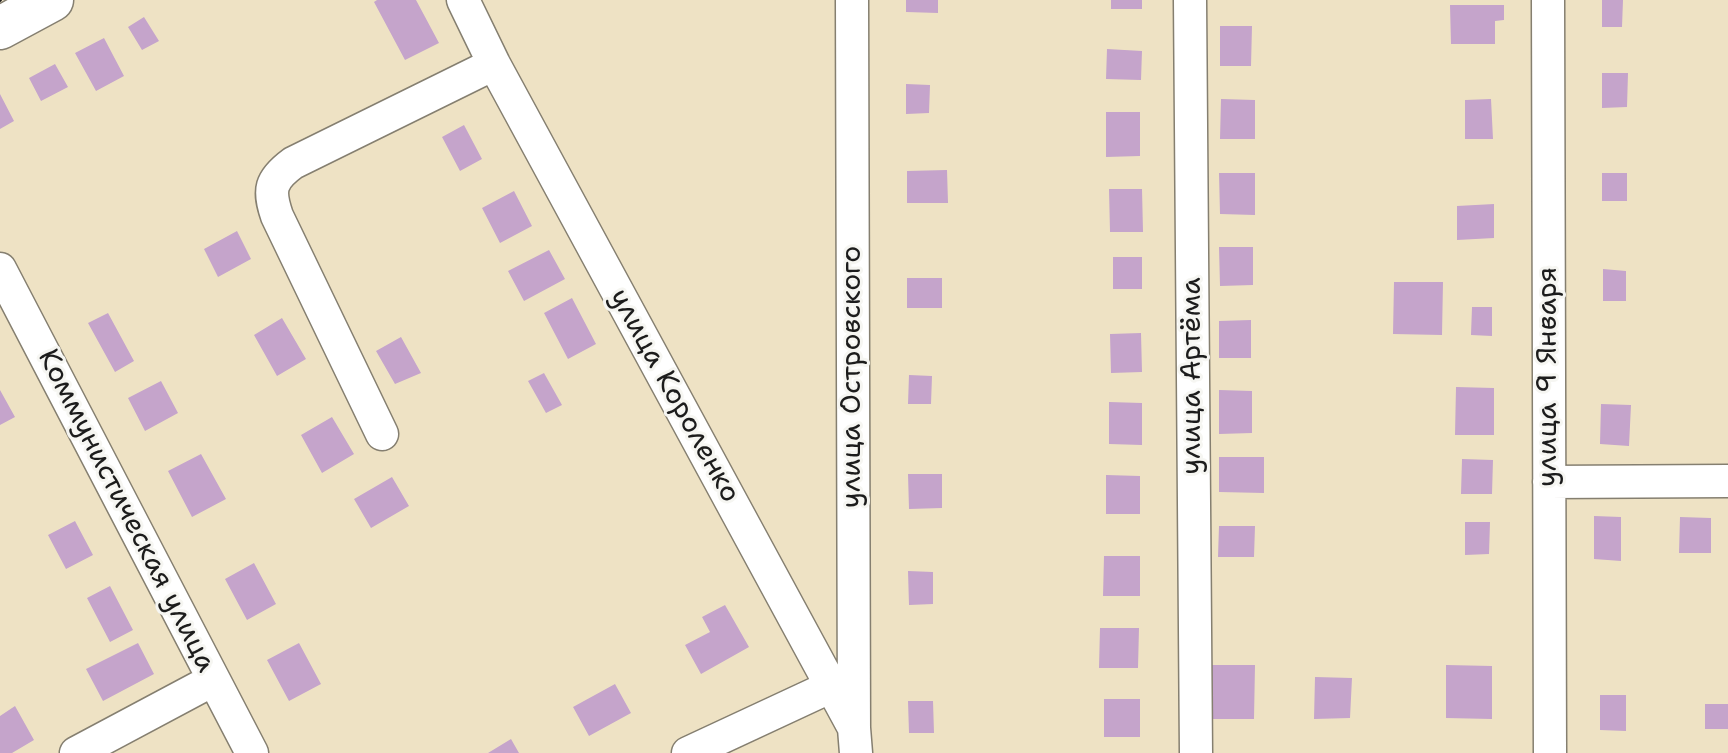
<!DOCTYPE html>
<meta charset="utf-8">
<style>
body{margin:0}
canvas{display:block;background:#eee2c4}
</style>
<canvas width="1728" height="753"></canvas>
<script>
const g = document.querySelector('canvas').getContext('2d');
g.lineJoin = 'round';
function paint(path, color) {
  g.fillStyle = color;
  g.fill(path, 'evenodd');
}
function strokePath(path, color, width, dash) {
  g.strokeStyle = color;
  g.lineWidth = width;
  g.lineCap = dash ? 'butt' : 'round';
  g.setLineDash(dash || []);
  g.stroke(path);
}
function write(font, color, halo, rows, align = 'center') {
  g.font = font + ' "Shantell Sans",sans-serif';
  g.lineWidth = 6;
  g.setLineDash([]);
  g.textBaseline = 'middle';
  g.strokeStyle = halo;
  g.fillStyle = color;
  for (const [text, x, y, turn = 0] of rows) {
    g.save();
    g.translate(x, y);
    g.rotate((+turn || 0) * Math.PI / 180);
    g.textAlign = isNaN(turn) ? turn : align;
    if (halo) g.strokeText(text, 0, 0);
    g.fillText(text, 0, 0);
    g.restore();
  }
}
const building = new Path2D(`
 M377,0H416L439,43L405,60L374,2Z
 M906,0H938V13L906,12Z
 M1111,0H1142V9H1111Z
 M1602,0H1623L1622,27H1602Z
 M1450,5H1504V20L1495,21V44H1451Z
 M144,17L159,41L142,50L128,27Z
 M1220,26H1252L1251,66H1220Z
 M104,38L124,76L96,91L75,53Z
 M1107,49L1142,51L1141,80L1106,79Z
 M55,64L68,87L41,101L29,78Z
 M1602,73H1628L1627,107L1602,108Z
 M906,84L930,85L929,113L906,114Z
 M0,94L14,121L0,129Z
 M1221,99L1255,100V139H1220Z
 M1491,99L1493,139H1465V100Z
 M1106,112H1140V156L1106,157Z
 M464,125L482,159L460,171L442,137Z
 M947,170L948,203H907V171Z
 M1219,173H1255V215L1220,214Z
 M1602,173H1627V201H1602Z
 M1109,189H1142L1143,232H1110Z
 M514,191L532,226L500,243L482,208Z
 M1494,204V238L1457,240V206Z
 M237,231L251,259L218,277L204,249Z
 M1219,247H1253V285L1220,286Z
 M549,250L565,279L524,301L508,271Z
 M1113,257H1142V289H1113Z
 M1603,269L1626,271V301H1603Z
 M907,278H942V308H907Z
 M1394,282H1443L1442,335L1393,334Z
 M572,298L596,344L568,359L544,313Z
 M1472,307H1492V336L1471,335Z
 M108,313L134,361L115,372L88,323Z
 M282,318L306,359L277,376L254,335Z
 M1251,320V358H1219V321Z
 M1141,333L1142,372L1111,373L1110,334Z
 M401,337L421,373L395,384L376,351Z
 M544,373L562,405L546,413L528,381Z
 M909,375L932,376L931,404H908Z
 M161,381L178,413L145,431L128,398Z
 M1456,387L1494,388V435H1455Z
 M0,390L15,417L0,425Z
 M1219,390L1252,391V433L1219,434Z
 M1109,402L1142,403V445L1109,444Z
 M1601,404L1631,405L1629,446L1600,444Z
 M332,417L354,454L322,473L301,435Z
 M201,454L226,499L192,517L168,471Z
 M1219,457H1264V493L1219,492Z
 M1462,459L1493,460L1492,494H1461Z
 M908,474H942V508L909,509Z
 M1106,475L1140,476V514H1106Z
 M392,477L409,506L371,528L354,499Z
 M1594,516L1621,517V561L1594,559Z
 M1680,517L1711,518V553H1679Z
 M75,521L93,555L66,569L48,535Z
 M1465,522H1490L1489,554L1465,555Z
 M1219,526H1255L1254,557H1218Z
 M1104,556H1140V596H1103Z
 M254,563L276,604L247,620L225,579Z
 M908,571L933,572V604L909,605Z
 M110,586L133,630L110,642L87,598Z
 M725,605L749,647L701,674L685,645L710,632L702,617Z
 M1100,628H1139L1138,668H1099Z
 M138,643L154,674L103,701L86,669Z
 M299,643L321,684L289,701L267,660Z
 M1210,665H1255L1254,719H1211Z
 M1446,665L1492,666V719L1446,718Z
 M1315,677L1352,678L1350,718L1314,719Z
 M615,684L631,713L589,736L573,707Z
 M1600,695H1626V731L1600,730Z
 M1104,699H1140V737H1104Z
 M908,701H933L934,733H909Z
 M1705,704H1728V729H1705Z
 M15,706L34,740L12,753H0V716Z
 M511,739L519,753H488Z`);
const minor = new Path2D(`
 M463,0L494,64L854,728
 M852,0L854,728L856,753
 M1190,0L1196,753
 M1548,0L1550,753
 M0,269L252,753
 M382,434L277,216C268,190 270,180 293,163L494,64
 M1549,482L1728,481
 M76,753L213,680
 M688,753L832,686`);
const major = new Path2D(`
 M0,28L52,0`);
const tram = new Path2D(`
 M0,1L1,0`);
const streetNames = [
 ["улица Артёма",1193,376,-90],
 ["улица Островского",853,377,-90],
 ["улица 9 Января",1549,377,-90],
 ["улица Короленко",674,396,61],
 ["Коммунистическая улица",126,511,63]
];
paint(building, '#c5a4cb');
strokePath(minor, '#857f70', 35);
strokePath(major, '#857f70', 45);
strokePath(minor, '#fff', 32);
strokePath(major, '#fff', 42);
strokePath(tram, '#1c1c1c', 2);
write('28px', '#1c1c1c', '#f6f6f2', streetNames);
</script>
